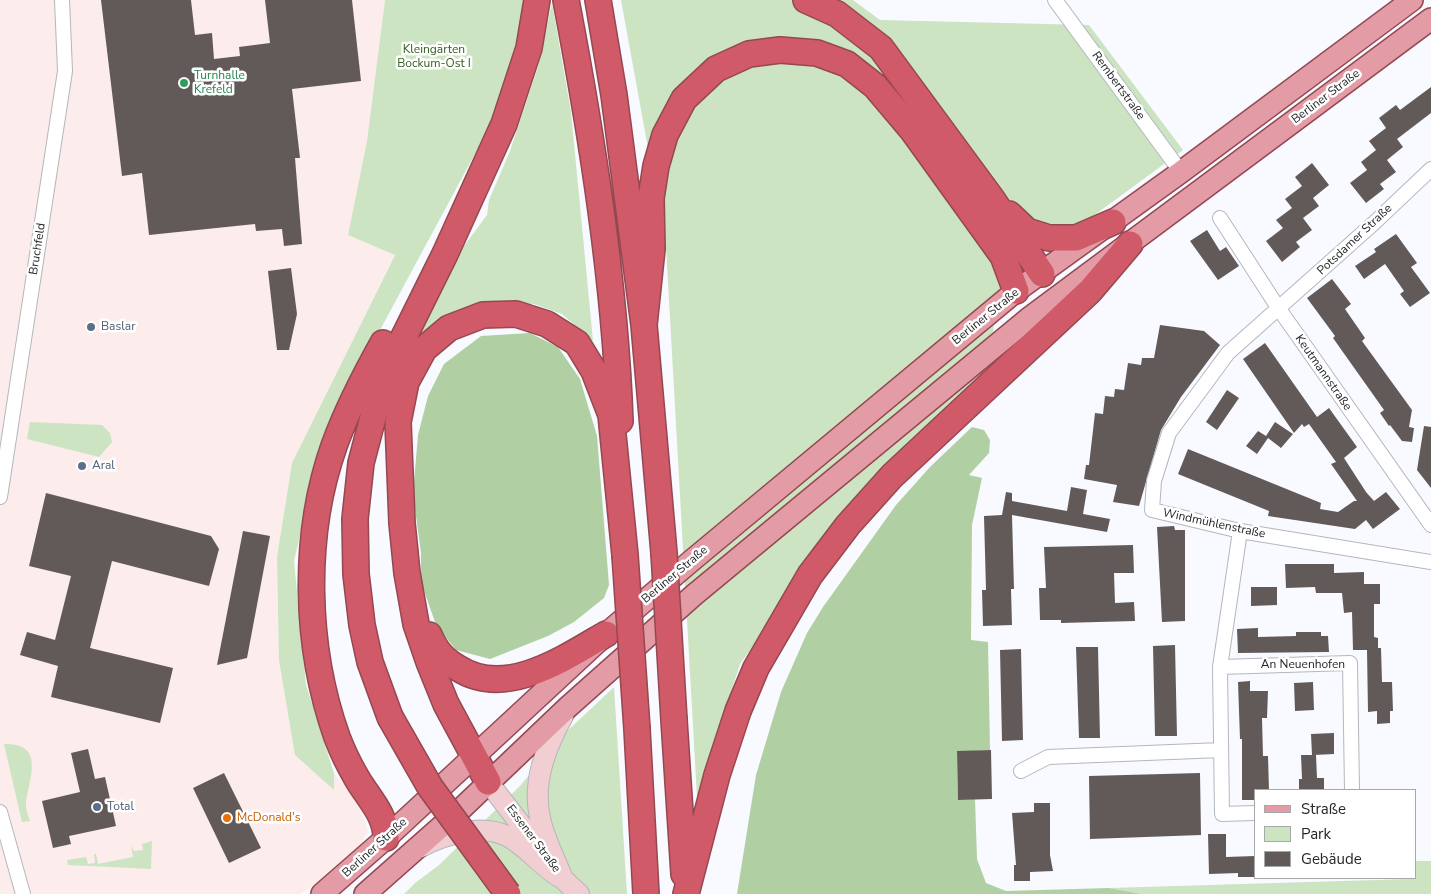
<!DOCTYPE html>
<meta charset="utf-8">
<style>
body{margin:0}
#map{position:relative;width:1431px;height:894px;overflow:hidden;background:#f8faff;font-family:"Nunito Sans",sans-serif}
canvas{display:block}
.legend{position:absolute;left:1254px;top:789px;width:162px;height:90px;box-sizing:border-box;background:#fff;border:1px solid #a7a8a9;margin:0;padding:6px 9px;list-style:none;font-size:15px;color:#242628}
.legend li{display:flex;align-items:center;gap:10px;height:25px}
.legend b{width:25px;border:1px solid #a7a8a9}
</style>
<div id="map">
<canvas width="1431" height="894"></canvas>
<ul class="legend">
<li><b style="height:6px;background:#e39ca5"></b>Straße</li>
<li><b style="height:14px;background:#cce4c1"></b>Park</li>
<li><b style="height:14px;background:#625a59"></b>Gebäude</li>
</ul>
</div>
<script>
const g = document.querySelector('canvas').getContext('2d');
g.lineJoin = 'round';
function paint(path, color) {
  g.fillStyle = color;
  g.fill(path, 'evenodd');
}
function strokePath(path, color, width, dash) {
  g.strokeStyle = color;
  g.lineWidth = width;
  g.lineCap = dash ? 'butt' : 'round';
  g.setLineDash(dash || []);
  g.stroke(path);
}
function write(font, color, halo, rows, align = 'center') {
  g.font = font + ' "Nunito Sans",sans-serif';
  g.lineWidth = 5;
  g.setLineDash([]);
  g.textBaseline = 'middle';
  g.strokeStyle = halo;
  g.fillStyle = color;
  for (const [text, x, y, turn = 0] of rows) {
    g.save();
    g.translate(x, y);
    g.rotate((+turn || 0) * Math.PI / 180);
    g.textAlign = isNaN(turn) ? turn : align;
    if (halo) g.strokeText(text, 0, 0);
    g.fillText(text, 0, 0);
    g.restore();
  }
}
const commercial = new Path2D(`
 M0,0H385L367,141L348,235L395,254L292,463L277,557L279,660L333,790L334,773L359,803L368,832L346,864L300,894H0Z`);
const green = new Path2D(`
 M385,0H523L518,42L491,124L324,434L294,561L306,685L334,773V790L295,755L279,660L277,557L292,463L395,255L348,235L367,141Z
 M621,0H853L880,20L1089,25L1183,150L1001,284L985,378L879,470L740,664L697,797L666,247Z
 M552,3L571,112L593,341L562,314L534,304L504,302L407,348L464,246L487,215L489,200L510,151L538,67Z
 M30,422L102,425L110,433L112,442L99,457L27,439Z
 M614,687L627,894H404L415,883L439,865L519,787L564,734Z
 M4,744C45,743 30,777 26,802C25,808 28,815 30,821L22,822Z
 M152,841L151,869L68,865L67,860L86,857L88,864L95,863L94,854H96L98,864L133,857L131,846L134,851L143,850L142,844Z
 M1415,861H1431V894H1142L1109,888L1409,879L1415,878Z`);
const forest = new Path2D(`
 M530,333L558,347L580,379L597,436L609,585L604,598L574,622L548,636L490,659L456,650L436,625L421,582V553L413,494L418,435L428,396L444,364L481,336Z
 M972,427L984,430L990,440L989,453L969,475L982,478L972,525L971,640L988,642L990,750L957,752L958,800L975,799L977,859L986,883L1006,891L1109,888L1142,894H737L756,775L781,692L807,633L823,607L896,505L930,467Z`);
const building = new Path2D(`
 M101,0H191L195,35L212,33L214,59L240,56L239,47L270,43L265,0H352L361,81L292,89L300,158H295L302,244L284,246L282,229L256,231L255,224L149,235L142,173L122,176Z
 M1431,87V113L1397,139L1403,147L1387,160L1396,172L1380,184L1384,189L1366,203L1350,183L1367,170L1361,162L1376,150L1369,141L1386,128L1379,118L1396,105L1400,110Z
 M1312,163L1329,185L1313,198L1319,206L1303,218L1312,230L1296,242L1300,247L1282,262L1266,241L1283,228L1276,220L1292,208L1285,199L1302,186L1295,177Z
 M1207,230L1220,251L1226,247L1239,266L1218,280L1190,241Z
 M1396,234L1417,263L1411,267L1430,293L1410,307L1400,294L1404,291L1385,264L1364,279L1355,266L1376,252L1374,249Z
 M291,268L297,314L289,350H277L268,271Z
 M1332,279L1351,304L1345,309L1365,338L1362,341L1412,410L1409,427L1414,428L1412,442L1402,441L1390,425L1389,426L1380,413L1384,410L1333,338L1335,336L1307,298Z
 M1160,325L1204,331L1220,345L1181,397L1161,430L1139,506L1113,502L1117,485L1084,479L1086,465H1089L1095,413L1103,414L1105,396L1114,397L1115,389L1124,390L1128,363L1141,365L1142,358H1154Z
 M1265,343L1317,417L1329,408L1357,447L1344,458L1366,492L1374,501L1386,492L1400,509L1373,529L1366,520L1355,529L1268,516L1269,511L1178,474L1188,449L1321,503L1320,509L1338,512L1354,501H1357L1331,464L1336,462L1309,424L1304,427L1302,424L1294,433L1243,359Z
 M1227,390L1239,398L1217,430L1206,422Z
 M1275,422L1293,434L1281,448L1268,438L1257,454L1246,446L1258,431L1266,436Z
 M1424,426L1431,427V488L1417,470Z
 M1071,487L1087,490L1083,514L1110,519L1107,532L1012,515L1014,589H1011L1012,625L983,626L982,590H986L984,516L1002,515L1006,492L1012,493V501L1067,511Z
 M46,493L211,536L219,549L209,586L112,561L90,648L173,668L160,723L51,697L58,666L20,655L27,632L55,640L71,576L29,566Z
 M1174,526L1175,530H1185V621L1162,622L1157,527Z
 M243,531L270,536L247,658L217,665Z
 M1133,545L1134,573H1114L1115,603L1134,602L1135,621L1061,623V620H1040L1039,588H1046L1044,547Z
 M1285,564H1334V573L1364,572V584H1380V604H1374V637L1378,638V648H1381L1382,682H1392L1393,711H1390V723L1377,724V711L1368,712L1367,650H1353L1352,612L1344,613L1342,593H1316L1315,587L1286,588Z
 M1251,587H1277V605L1251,606Z
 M1258,628V637L1296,636V632H1321V636H1328L1329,652L1238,653L1237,629Z
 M1175,645L1177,736H1155L1153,646Z
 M1076,647H1098L1100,738H1079Z
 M1021,649L1023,740L1002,741L1000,650Z
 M1250,681V691H1268L1267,718H1262L1263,756H1268L1269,790H1255V800H1242V739H1240L1238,682Z
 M1313,682L1314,710L1295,711L1294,683Z
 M1334,733V754L1314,755H1316L1317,778H1324V790H1299V779H1302L1301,755H1312L1311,734Z
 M88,749L95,779L105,777L116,826L69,836L71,844L53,848L42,801L80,792L71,753Z
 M991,750L992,799L958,800L957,751Z
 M224,773L261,848L229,863L193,788Z
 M1200,773L1201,835L1090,839L1089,776Z
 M1034,803H1050V855L1053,871L1030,872V881H1014V865H1016L1012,813L1034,812Z
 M1208,834H1226V857L1255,856V877H1238V873L1209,874Z`);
const street = new Path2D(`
 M1055,0L1181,172
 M1431,169L1374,223L1228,353L1169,433L1154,481L1152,510L1240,531L1431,562
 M1220,218L1279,309L1431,525
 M0,497L65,71L62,0
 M1240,531L1220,667L1222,814L1255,813
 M1220,667L1350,663L1352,790
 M1021,771L1048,757L1221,750
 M0,812L23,894`);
const secondary = new Path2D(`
 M563,716C546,747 532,781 540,818C544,838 555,859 563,879
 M488,782L563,879L579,894
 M421,847C444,834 482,824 507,836C528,847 542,868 563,879`);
const primary = new Path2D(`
 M322,894L386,838L606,634L690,562L1016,291L1181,172L1412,0
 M365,894L460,810L568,707L694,595L1028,319L1431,19`);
const highway = new Path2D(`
 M566,0C592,137 615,282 620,421
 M598,0L614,95L644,325L664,553
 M806,0L837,14L881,48L992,199L1042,274
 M1009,214L1027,231L1049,238H1076L1113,222
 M644,325L652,249L651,198L656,166L665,135L684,99L716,69L749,54L780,50L817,53L847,64L875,86L913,131L1003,256L1016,291
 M383,343C364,377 347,410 334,446C302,537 305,647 337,737C342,750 348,763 355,775C366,796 386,813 386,838
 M429,635C436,651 443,659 458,668C505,699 565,658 606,634
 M390,717L370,662L362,625L356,574L355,519L361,463L383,379L445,254L504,124L529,48L537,0
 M674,720L684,874
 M637,729L646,894
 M488,782L446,704L429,662L416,624L407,573L402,523L398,422L406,382L424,349L449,328L483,315L516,314L547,324L577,343L594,371L611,415L625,555
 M686,894L717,775L738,711L756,668L810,575L848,525L892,476L1090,291L1130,244`);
const highwayBridge = new Path2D(`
 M664,553L674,720
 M625,555L637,729
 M390,717L430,787L508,894`);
const markers = [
 [184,83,5,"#2e9e5b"],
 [91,327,5,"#5c6f8a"],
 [82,466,5,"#5c6f8a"],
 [97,807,5,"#5c6f8a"],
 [227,818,5,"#e8710a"]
];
const parkNames = [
 ["Kleingärten",434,50],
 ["Bockum-Ost I",434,64]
];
const leisureNames = [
 ["Turnhalle",194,76],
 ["Krefeld",194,90]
];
const streetNames = [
 ["Rembertstraße",1118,86,54],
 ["Berliner Straße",1326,97,-37],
 ["Potsdamer Straße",1355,240,-43],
 ["Bruchfeld",38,249,-81],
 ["Berliner Straße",986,317,-39],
 ["Keutmannstraße",1323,373,55],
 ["Windmühlenstraße",1214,524,12],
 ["Berliner Straße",675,575,-40],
 ["An Neuenhofen",1303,665],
 ["Essener Straße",533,839,53],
 ["Berliner Straße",375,848,-42]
];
const serviceNames = [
 ["Baslar",101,327],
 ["Aral",92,466],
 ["Total",107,807]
];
const foodNames = [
 ["McDonald's",237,818]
];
paint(commercial, '#fceceb');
paint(green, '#cce4c1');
paint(forest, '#b0cfa2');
paint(building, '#625a59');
strokePath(street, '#b3b7be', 16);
strokePath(secondary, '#b3b7be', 22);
strokePath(primary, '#944852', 24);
strokePath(highway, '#944852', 28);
strokePath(street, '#fff', 14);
strokePath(secondary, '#f1ced2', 20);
strokePath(primary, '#e39ca5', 21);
strokePath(highway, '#d15a69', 25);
strokePath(highwayBridge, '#944852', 28, []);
strokePath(highwayBridge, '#d15a69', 25);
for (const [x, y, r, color] of markers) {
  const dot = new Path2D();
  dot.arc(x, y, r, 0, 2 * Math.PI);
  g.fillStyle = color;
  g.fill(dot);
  strokePath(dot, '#fff', 2);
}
write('12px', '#345b1e', '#fff', parkNames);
write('12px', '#27864d', '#fff', leisureNames, 'left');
write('12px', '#242628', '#fff', streetNames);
write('12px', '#4e5e75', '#fff', serviceNames, 'left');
write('12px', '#c56008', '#fff', foodNames, 'left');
</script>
